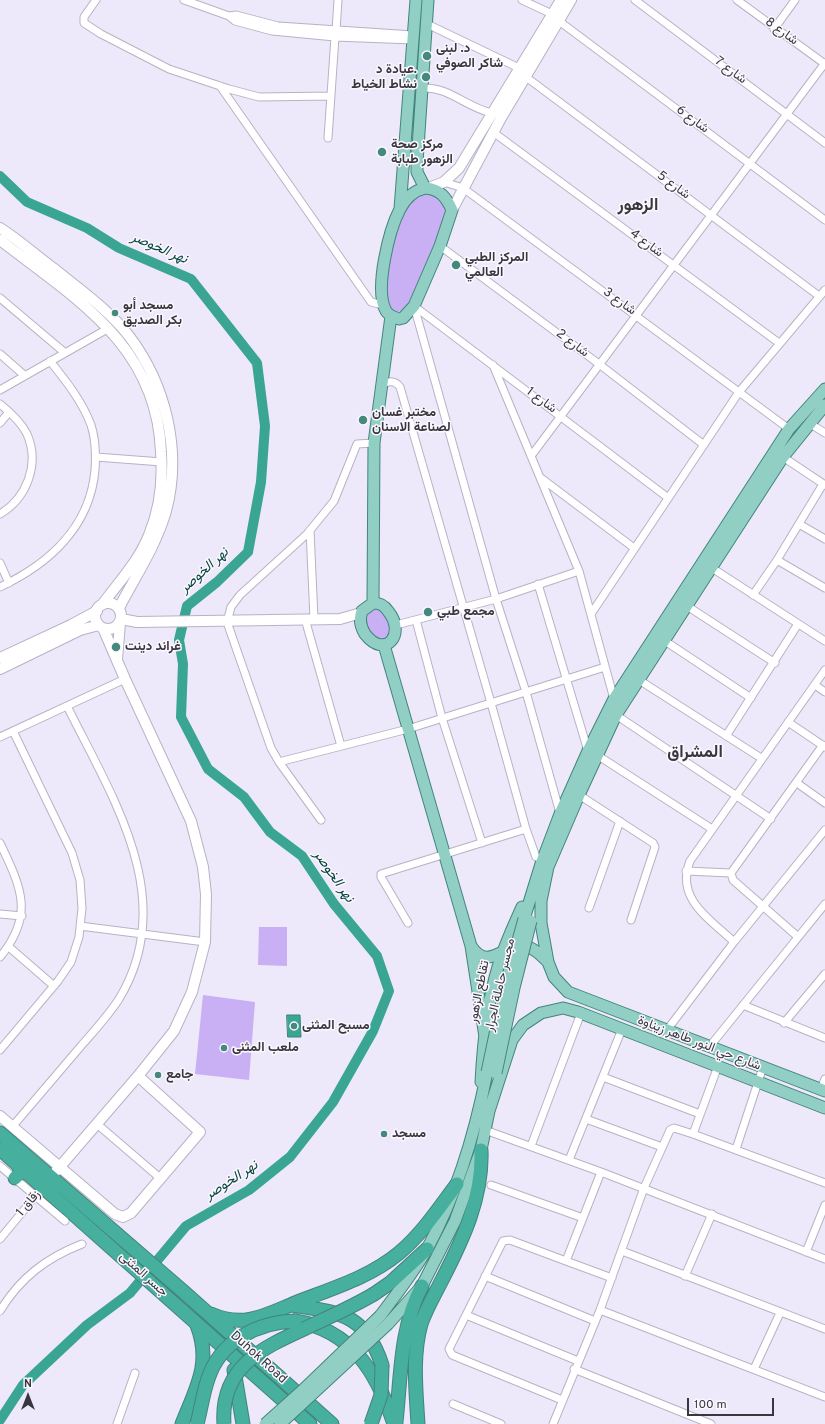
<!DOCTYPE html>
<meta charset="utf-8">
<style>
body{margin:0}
#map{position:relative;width:825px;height:1424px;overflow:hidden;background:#eee8fb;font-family:Overpass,sans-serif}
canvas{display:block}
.north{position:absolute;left:8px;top:1376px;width:40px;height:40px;-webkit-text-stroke:3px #faf7ff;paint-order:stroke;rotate:0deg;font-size:11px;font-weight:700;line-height:16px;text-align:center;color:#39363e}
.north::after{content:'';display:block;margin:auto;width:14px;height:18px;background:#39363e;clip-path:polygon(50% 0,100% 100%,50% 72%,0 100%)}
.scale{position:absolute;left:687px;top:1398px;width:87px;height:18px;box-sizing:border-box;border:2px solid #39363e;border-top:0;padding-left:5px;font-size:12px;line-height:14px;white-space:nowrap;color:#39363e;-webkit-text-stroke:3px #faf7ff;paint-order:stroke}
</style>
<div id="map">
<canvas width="825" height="1424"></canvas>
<div class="north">N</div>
<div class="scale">100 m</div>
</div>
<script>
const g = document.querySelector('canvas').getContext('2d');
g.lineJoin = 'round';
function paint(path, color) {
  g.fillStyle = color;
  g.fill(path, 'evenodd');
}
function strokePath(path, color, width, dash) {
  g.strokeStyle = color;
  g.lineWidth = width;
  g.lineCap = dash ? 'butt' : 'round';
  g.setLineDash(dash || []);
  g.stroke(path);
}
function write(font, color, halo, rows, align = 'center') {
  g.font = font + ' Overpass,Vazirmatn,sans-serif';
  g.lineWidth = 3;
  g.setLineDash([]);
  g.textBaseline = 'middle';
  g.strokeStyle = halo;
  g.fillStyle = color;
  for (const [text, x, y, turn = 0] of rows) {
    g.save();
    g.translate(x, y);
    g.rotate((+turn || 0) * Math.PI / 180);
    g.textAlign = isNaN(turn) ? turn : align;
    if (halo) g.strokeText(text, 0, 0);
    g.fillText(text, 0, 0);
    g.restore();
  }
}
const green = new Path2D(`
 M434,192L444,204L446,219L411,305L397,313C395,312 391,310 390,308C379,292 397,215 410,201C418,193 423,193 434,192Z
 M371,607C386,609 399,627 385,639H377L364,625L365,611Z
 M259,927H287V966L258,965Z
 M203,995L255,1002L249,1080L195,1074Z`);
const water = new Path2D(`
 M287,1015H300L301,1037H288Z`);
const river = new Path2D(`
 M0,176L27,202L87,228L119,248L191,279L257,363L265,426L261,482L248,552L217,582L187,606L179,640L183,664L181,717L208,769L244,797L270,832L302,856L334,904L377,956L389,991L373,1031L333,1102L290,1157L249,1190L186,1226L130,1293L87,1325L23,1385L0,1420`);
const street = new Path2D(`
 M96,0L84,17V23L101,34L169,69L229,89L259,97L331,96
 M184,0L229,16L235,21L272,31L335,37L413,40
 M522,0L552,14
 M635,0L825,143
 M737,0L825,64
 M229,16L236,15L278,26L413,35
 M559,21L825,220
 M427,24L519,68
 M774,29L795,0
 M336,31L338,0
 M526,77L819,296
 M220,86L371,302L383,305
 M422,88C448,86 467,108 492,113
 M493,132L779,343
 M328,138L335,37
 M444,182L463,188L789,429
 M440,246L599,364L704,445
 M0,298L64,352
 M414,306L496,599L526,692L560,813
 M414,306L667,497
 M0,354L24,375
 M493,365L579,571L614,699
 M381,387C386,380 395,380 400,387L491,703L526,829L536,857L543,859
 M0,390L109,328
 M0,404C11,413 21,422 27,434C40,464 27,498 0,514
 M0,423L9,412
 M809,423L825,433
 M780,455L825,485
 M531,456L825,63
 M96,457L162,462
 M541,478L634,548
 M799,524L825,539
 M310,530L314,619
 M777,560L825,588
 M0,563L9,583
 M712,568L825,641
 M538,584L588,751
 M0,587C49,564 90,527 95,470C96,455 96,440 91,425C82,401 66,381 50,361
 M753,595L777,560L823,484
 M687,606L775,663
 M591,614L739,392L825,290
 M305,619L341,746
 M416,620L442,718L482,843
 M396,625L496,599L579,571
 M665,641L751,698
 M639,680L761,758
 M815,685L825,692
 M616,715L771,819
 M788,722L825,747
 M726,736L798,624
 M0,737L125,679
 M597,755L712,829
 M279,762L408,729L605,667
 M797,783L825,803
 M579,795L653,843L655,847L631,920
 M321,820L279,762L271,748L227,622L231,607L240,595L307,534L334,501L357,444L374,443
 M0,843C21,887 35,915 0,957
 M686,871L731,873
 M589,908L620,821
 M0,914L22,916
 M408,923L381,877V874L526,829
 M80,926L205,942
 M797,936L733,880L731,873L823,745
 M734,942C710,919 675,899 690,861L825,670
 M9,947L54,986
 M743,1005L825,1038
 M784,1023L825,974
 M667,1030L734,942L825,830
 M710,1046L825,904
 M0,1050L58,981L71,962L79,937L82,908L80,880L72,853L13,731
 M603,1077L700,1114
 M821,1089L825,1079
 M586,1119L662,1147
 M97,1124L160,1178
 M12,1127C35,1100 58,1073 81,1046C94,1031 108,1016 119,999C180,899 112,797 67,706
 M485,1130L601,1172L825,1259
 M693,1134L718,1066
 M531,1146L581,1013
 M736,1149L763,1067
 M569,1160L622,1029
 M0,1166L65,1221
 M491,1185L583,1218
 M0,1239L43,1187
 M622,1251L825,1329
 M806,1252L825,1205
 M566,1261L612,1278
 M485,1276L595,1321
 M685,1276L712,1214
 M600,1310L825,1397
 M0,1311C20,1278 46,1258 82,1244
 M466,1315L578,1361
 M574,1369L711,1424
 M754,1369L780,1313
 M562,1400L452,1355L449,1349L503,1241L510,1240L566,1261L601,1172
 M453,1404L501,1424
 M117,1424L135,1373
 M553,1424L600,1310L644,1188L670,1130L674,1128L693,1134L825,1183`);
const secondary = new Path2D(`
 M429,188L444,182L459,168L561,0
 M452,210L501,118L571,0
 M0,228C19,240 35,255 53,268C79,289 109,310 129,336C166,385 182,451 166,511C156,546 135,577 119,608
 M0,240C76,299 157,345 161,452C163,479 160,509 149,535C139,561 118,583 102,605
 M95 616a13 13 0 1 1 26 0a13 13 0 1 1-26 0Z
 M121,619L137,622L340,619L361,613
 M0,658L71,625L97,611
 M117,660L120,623
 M0,669L80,630L99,625
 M0,1116L115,1214L123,1217L131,1213L200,1132L138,1076
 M51,1177L138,1076L174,1031L192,992L205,942L206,894L203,867L191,821L125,679L103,628`);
const primary = new Path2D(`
 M425,188C440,189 446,197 452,210L440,246L414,306L403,318L399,319C394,317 389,316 386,311C374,290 389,230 400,209C405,199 413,191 425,188Z
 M425,188L417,172V162L428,0
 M400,209L416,0
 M825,405L783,457L616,715L579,795L548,867L541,901V923L548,962L554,977L568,992L825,1091
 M373,603L374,443L391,316
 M373,603C380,603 384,605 388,611C407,634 385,660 365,634C360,626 359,619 362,611Z
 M384,645L471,946L485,1037L491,1045L501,1047
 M524,919L541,864L560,814L588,751L614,699L789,429L825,389
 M471,946C489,973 504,942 525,946C534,948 541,955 548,962
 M481,1082C483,1044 487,1003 498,967C504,946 513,927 522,907
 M380,1316C396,1295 413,1273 427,1249C457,1194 475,1134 487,1072
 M388,1324L422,1286L455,1221L481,1150L489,1111L512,1040L523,1025L541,1013L563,1008L578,1012L825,1108`);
const highway = new Path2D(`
 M0,1133L185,1293L332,1424
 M0,1149L310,1424
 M15,1178L24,1169
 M374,1294L390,1283L427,1249
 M292,1305C340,1313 365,1313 382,1365
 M211,1314C222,1319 234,1321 246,1320C263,1318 280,1309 295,1303C330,1289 369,1278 399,1253C422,1234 439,1208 457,1184
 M295,1321C352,1330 377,1373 394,1424
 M234,1370L243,1424
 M396,1422C401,1376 400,1327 422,1286
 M182,1424C196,1388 212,1364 197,1325
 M418,1424C416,1391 412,1356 421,1324C426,1309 435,1294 442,1280C463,1239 483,1197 481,1150`);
const primaryBridge = new Path2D(`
 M487,1072L505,987L524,919
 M496,1073L514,988L531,921
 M265,1424L304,1389L380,1316
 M280,1424L388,1324`);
const highwayBridge = new Path2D(`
 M197,1424C201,1409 203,1393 208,1379C220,1341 258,1322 295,1321
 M224,1424C220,1367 262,1348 306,1328C329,1317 352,1307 374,1294
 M371,1424L381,1395L382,1365`);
const markers = [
 [427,56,5,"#45887c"],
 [426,77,5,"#45887c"],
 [382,152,5,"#45887c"],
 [456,265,5,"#45887c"],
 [115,313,4,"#45887c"],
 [363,420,5,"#45887c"],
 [428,612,5,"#45887c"],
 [116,647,5,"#45887c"],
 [294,1026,4,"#45887c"],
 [224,1048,4,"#45887c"],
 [158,1075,4,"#45887c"],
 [384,1134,4,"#45887c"]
];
const streetNames = [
 ["شارع 8",781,32,36],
 ["شارع 7",730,71,37],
 ["شارع 6",692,120,37],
 ["شارع 5",673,186,37],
 ["شارع 4",646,244,37],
 ["شارع 3",619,302,36],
 ["شارع 2",572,344,37],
 ["شارع 1",541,401,37],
 ["مجسر حاملة الجرار",501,985,-77],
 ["تقاطع الزهور",480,992,-79],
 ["شارع حي النور طاهر زيناوة",699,1044,21],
 ["زقاق 1",29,1204,-50],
 ["جسر المثنى",143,1275,42],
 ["Duhok Road",258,1358,42]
];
const poiNames = [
 ["د. لبنى",436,49],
 ["شاكر الصوفي",436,64],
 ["عيادة د.",417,70,"right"],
 ["نشاط الخياط",417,85,"right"],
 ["مركز صحة",391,145],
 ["الزهور طبابة",391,160],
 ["المركز الطبي",465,258],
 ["العالمي",465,273],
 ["مسجد أبو",123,306],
 ["بكر الصديق",123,321],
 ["مختبر غسان",372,413],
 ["لصناعة الاسنان",372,428],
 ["مجمع طبي",437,612],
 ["غراند دينت",125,647],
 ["مسبح المثنى",302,1026],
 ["ملعب المثنى",232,1048],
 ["جامع",166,1075],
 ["مسجد",392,1134]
];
const waterNames = [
 ["نهر الخوصر",159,249,23],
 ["نهر الخوصر",205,571,-42],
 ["نهر الخوصر",333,877,55],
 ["نهر الخوصر",232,1181,-33]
];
const districtNames = [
 ["الزهور",638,207],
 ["المشراق",695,754]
];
paint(green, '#c9b0f5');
paint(water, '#3aa593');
strokePath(water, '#3a847a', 1);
strokePath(river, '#3aa593', 10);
strokePath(street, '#b8b2c4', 9);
strokePath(secondary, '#b8b2c4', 12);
strokePath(primary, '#42857c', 13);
strokePath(highway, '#42857c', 15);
strokePath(street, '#fff', 7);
strokePath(secondary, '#fff', 10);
strokePath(primary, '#91cfc4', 11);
strokePath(highway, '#47af9d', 13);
strokePath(primaryBridge, '#42857c', 13, []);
strokePath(highwayBridge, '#42857c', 15, []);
strokePath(primaryBridge, '#91cfc4', 11);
strokePath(highwayBridge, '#47af9d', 13);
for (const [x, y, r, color] of markers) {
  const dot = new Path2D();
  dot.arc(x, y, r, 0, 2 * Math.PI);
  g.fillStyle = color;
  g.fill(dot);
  strokePath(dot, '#faf7ff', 1.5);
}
write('13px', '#39363e', '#faf7ff', streetNames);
write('bold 13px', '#39363e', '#faf7ff', poiNames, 'left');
write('italic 14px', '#06463d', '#faf7ff', waterNames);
write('bold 17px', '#39363e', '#faf7ff', districtNames);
</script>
